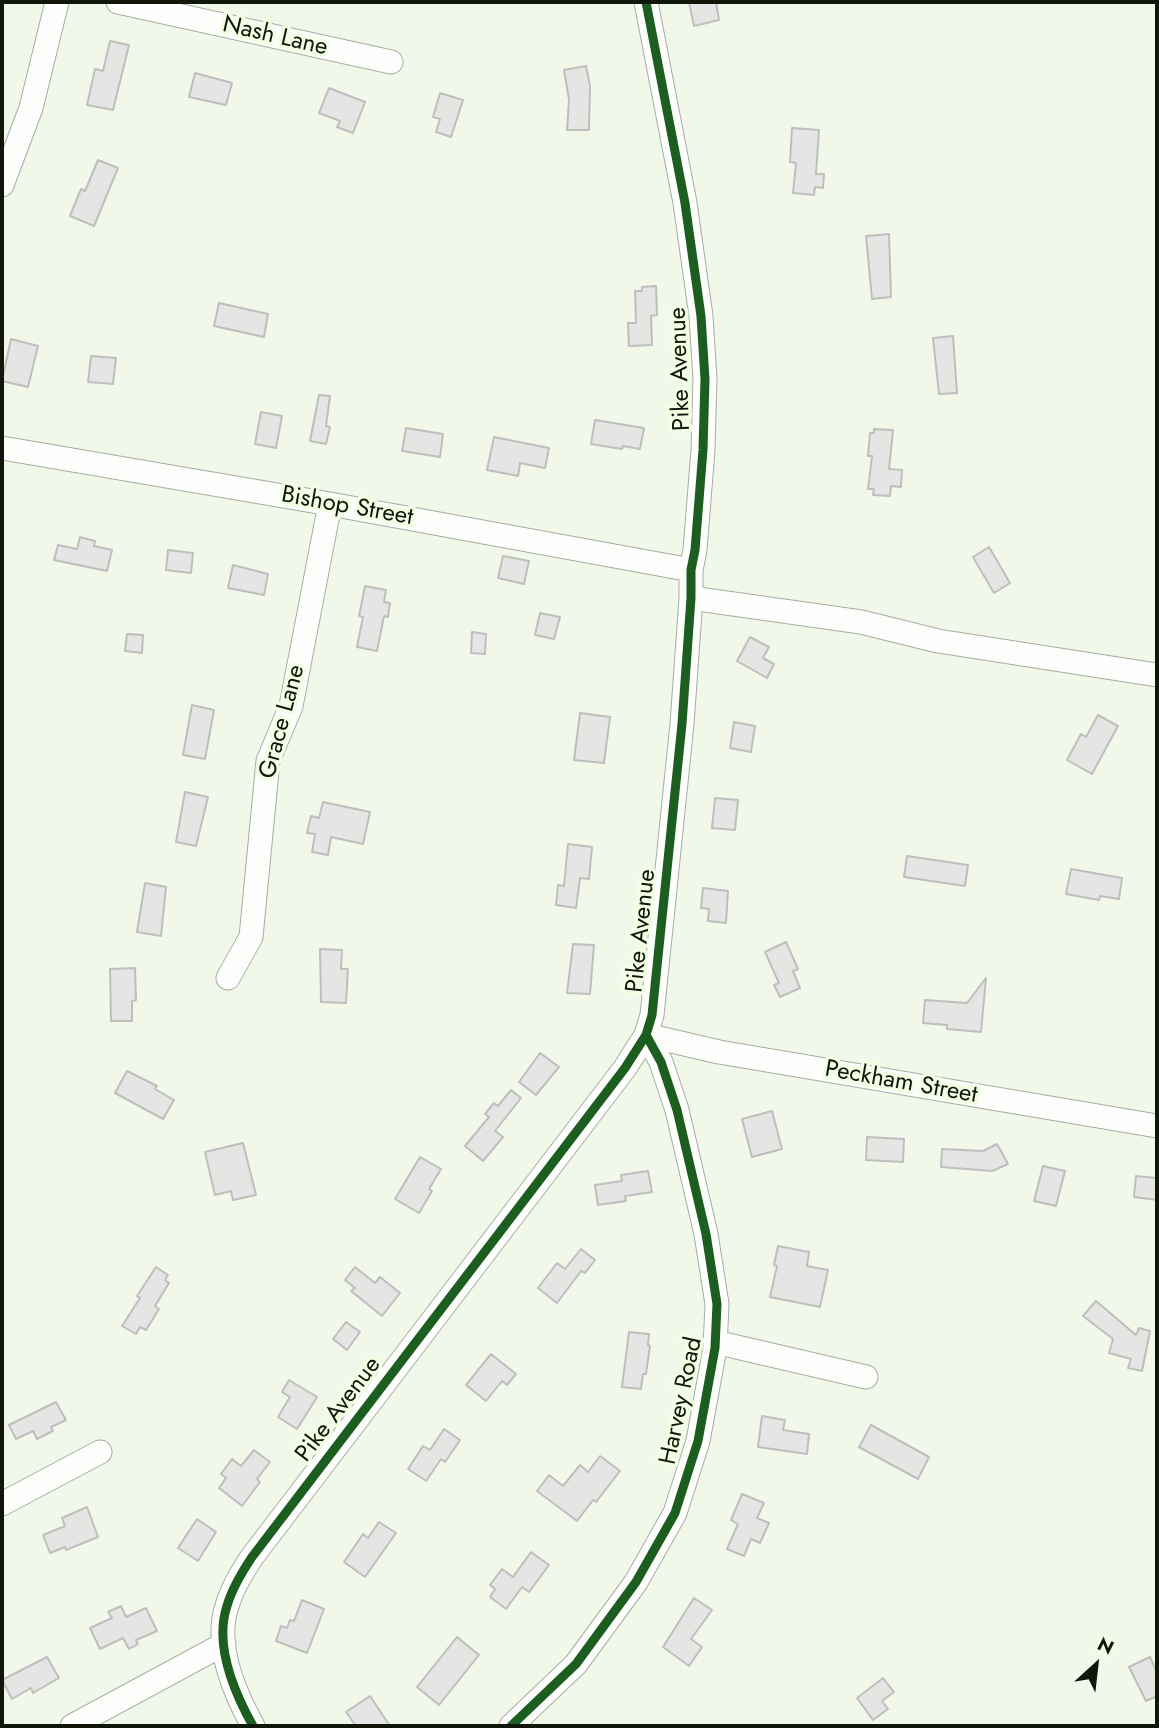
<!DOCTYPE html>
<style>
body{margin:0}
#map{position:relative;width:1159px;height:1728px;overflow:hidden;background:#f1f8e9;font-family:Jost,sans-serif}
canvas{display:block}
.frame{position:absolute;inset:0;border:4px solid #10160a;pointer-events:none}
.north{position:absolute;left:1061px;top:1630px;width:70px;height:70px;-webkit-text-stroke:5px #f1fee3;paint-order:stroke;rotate:27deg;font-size:19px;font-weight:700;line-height:28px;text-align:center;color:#10160a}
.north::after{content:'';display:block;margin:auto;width:24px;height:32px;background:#10160a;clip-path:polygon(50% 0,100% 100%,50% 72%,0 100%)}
</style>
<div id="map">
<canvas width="1159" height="1728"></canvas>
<div class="frame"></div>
<div class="north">N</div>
</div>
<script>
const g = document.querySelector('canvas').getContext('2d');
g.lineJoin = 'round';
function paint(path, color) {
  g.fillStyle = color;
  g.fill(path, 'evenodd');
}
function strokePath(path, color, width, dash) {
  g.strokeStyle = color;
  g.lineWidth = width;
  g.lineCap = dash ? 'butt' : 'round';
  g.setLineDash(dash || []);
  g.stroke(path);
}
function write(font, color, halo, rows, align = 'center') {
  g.font = font + ' Jost,sans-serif';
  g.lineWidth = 7;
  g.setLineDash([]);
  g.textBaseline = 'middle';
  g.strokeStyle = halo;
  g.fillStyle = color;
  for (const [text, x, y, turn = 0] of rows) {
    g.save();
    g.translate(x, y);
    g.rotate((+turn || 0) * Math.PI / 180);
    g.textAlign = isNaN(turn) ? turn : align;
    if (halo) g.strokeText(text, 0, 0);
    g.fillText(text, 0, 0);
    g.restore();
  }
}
const building = new Path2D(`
 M689,2H716L719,20L694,26Z
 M110,41L129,45L113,110L87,105L95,69L103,71Z
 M586,66L590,86L589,130H567L569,100L564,70Z
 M195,73L232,83L226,105L189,97Z
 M329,88L365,102L353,133L337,127L340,121L319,113Z
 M440,93L463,100L451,137L436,132L440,119L433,117Z
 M792,128L819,130L816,174H824L823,188L815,187L814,195L793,193L796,163L790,162Z
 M98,160L118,168L94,226L70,216L81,189L85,191Z
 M889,234L891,297L872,299L866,236Z
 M656,286L657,315L651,316L652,345L629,346L628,323H636L635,291H642V287Z
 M219,303L268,314L264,337L214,326Z
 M953,336L957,393L939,394L933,338Z
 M11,339L38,346L28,387L2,381Z
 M91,356L116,358L113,384L88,382Z
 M319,395L330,396L326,426L330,427L326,444L310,441Z
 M261,412L282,416L276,448L255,444Z
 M595,420L644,428L640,449L623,446L622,449L591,444Z
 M406,428L443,434L440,457L402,451Z
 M874,429L893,430L889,469L902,470L901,487L891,486L890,496L873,495L874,489H868L872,456H868L870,433H874Z
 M494,437L549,448L545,468L520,463L518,476L487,470Z
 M80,537L95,541L94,546L112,550L107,571L54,560L58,545L77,549Z
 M989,547L1010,583L994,593L973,557Z
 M168,550L193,553L191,573L166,570Z
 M503,556L529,561L524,584L498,578Z
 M233,565L268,574L264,595L228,588Z
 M365,586L386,590L384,602L390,603L388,617L384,616L377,651L357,647L363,617L359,616Z
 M540,613L560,617L554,639L535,635Z
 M472,632L486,634L485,654L471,653Z
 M127,634L143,635L142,653L125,651Z
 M750,637L769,647L763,658L774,664L767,678L737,661Z
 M192,705L214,710L205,759L183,755Z
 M580,713L610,717L604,763L574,760Z
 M1098,715L1118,726L1092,774L1067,760L1081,734L1086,737Z
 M734,722L755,726L751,752L730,748Z
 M185,792L208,797L196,846L176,842Z
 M715,798L738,800L735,830L712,828Z
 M323,802L370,812L363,844L331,837L328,855L312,852L315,834L307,833L311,816L319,818Z
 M568,844L592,847L589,879L580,878L576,908L556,905L558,885L564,886Z
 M907,856L968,865L965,886L904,877Z
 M1071,869L1122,878L1119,899L1100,896L1099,900L1066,894Z
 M145,883L166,887L161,936L137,932Z
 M703,888L728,891L726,923L708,921L709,909L701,908Z
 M786,942L798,969L793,971L800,988L780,997L774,985L779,983L765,952Z
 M573,944L594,945L590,994L567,993Z
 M320,949L342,950L341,969H348L346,1003L321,1002Z
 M135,968L136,1000L132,1001V1021H111L110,969Z
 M986,978L981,1032L947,1029V1025L923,1023L925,1000L967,1003Z
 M540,1053L559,1067L536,1095L519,1082Z
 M127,1071L157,1086L155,1089L174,1100L163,1119L115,1093Z
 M511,1090L521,1098L495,1131L503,1137L483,1161L465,1146L489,1117L485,1114L494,1103L498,1106Z
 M772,1111L782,1149L752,1157L742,1119Z
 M867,1137L904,1139L903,1162L866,1160Z
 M243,1143L256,1195L233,1200L231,1191L215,1195L205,1152Z
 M997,1144L1008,1164L992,1171L941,1167L942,1149L983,1151Z
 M420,1157L441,1169L429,1189L432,1191L419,1213L395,1199Z
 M1043,1166L1065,1171L1056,1206L1034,1201Z
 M648,1171L652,1192L625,1196L626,1201L598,1205L595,1185L622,1181L621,1175Z
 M1136,1176L1157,1178V1200L1134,1197Z
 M778,1246L809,1252L807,1266L828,1270L820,1307L770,1297L777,1266L774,1265Z
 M581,1249L595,1260L585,1273L581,1271L557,1303L538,1288L557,1263L565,1269Z
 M156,1267L168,1275L165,1280L169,1283L155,1306L159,1309L146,1330L140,1327L136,1334L122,1326L140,1298L137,1296Z
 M355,1267L375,1283L380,1277L400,1293L382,1316L351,1291L355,1288L345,1280Z
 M1096,1301L1136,1335L1139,1328L1150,1331L1142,1371L1128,1368L1131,1359L1109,1353L1113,1339L1083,1316Z
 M346,1322L360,1332L347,1350L333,1339Z
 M629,1332L649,1334L648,1345L650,1346L646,1374H643L641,1389L622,1387Z
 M491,1354L516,1374L507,1385L502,1381L486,1401L466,1385Z
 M289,1380L317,1397L297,1429L278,1417L290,1397L282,1392Z
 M56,1402L66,1420L51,1427L53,1431L37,1439L33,1431L16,1439L9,1425Z
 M762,1416L785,1420L783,1430L809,1434L807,1454L758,1447Z
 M871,1425L929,1457L918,1479L859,1447Z
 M444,1429L460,1440L445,1462L441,1459L426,1481L408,1469L423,1446L430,1450Z
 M254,1450L270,1462L257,1479L260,1482L242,1506L219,1488L226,1478L221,1474L232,1459L241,1466Z
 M600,1456L620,1471L596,1502L593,1500L577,1521L537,1491L549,1475L563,1486L580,1465L588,1472Z
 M742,1494L764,1503L757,1518L769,1523L760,1543L751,1539L744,1556L727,1549L738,1524L731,1520Z
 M87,1507L98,1537L66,1550L65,1547L50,1553L43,1535L65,1526L62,1518Z
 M197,1519L216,1532L198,1561L178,1548Z
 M379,1522L396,1533L365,1577L344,1562L363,1534L368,1538Z
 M531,1552L549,1565L529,1592L522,1587L506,1609L490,1597L495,1589L490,1585L502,1569L513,1577Z
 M694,1598L712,1610L691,1639L702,1647L689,1666L663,1647Z
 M302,1600L324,1609L307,1653L276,1641L281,1626L287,1628L290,1620L294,1621Z
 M121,1606L126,1617L146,1608L157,1631L136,1640L138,1644L129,1649L123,1638L100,1649L90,1628L112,1618L108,1612Z
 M457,1637L479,1655L439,1705L417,1687Z
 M47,1657L59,1678L33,1693L31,1688L12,1699L2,1680Z
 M1150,1657L1157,1673V1696L1146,1701L1129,1667Z
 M883,1678L894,1692L882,1701L888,1709L873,1720L857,1698Z
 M370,1696L390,1726H356L346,1712Z`);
const minor = new Path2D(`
 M118,2L391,62
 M2,185L31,108L57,2
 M2,448L330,504L691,570
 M691,598L861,622L938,641L1157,675
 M228,978L251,937L268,761L291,706L330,504
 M646,1035L719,1052L1157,1126
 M715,1342L866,1377
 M2,1504L100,1452
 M72,1726L224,1644
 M253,1726C234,1692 214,1645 227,1606C232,1588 242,1572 252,1557L625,1068L646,1035L652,1015L682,724L691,598V570L695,550L703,450L705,379L701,316L685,203L646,2
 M511,1726L576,1664L636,1582L675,1513L698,1441L715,1348L717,1304L706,1234L677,1110L661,1062L646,1035`);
const cycleway = new Path2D(`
 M253,1726C234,1692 214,1645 227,1606C232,1588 242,1572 252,1557L625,1068L646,1035L652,1015L682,724L691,598V570L695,550L703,450L705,379L701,316L685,203L646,2
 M511,1726L576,1664L636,1582L675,1513L698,1441L715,1348L717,1304L706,1234L677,1110L661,1062L646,1035`);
const streetNames = [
 ["Nash Lane",275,37,13],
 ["Pike Avenue",681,369,-92],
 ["Bishop Street",347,507,10],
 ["Grace Lane",283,722,-75],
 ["Pike Avenue",642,931,-84],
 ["Peckham Street",901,1083,10],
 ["Harvey Road",682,1401,-78],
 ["Pike Avenue",339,1410,-53]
];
paint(building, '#e6e5e4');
strokePath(building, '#bfbebd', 2);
strokePath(minor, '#a7ada0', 25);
strokePath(minor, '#fdfefc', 23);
strokePath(cycleway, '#1b5e20', 9);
write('24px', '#10160a', '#f1fee3', streetNames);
</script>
